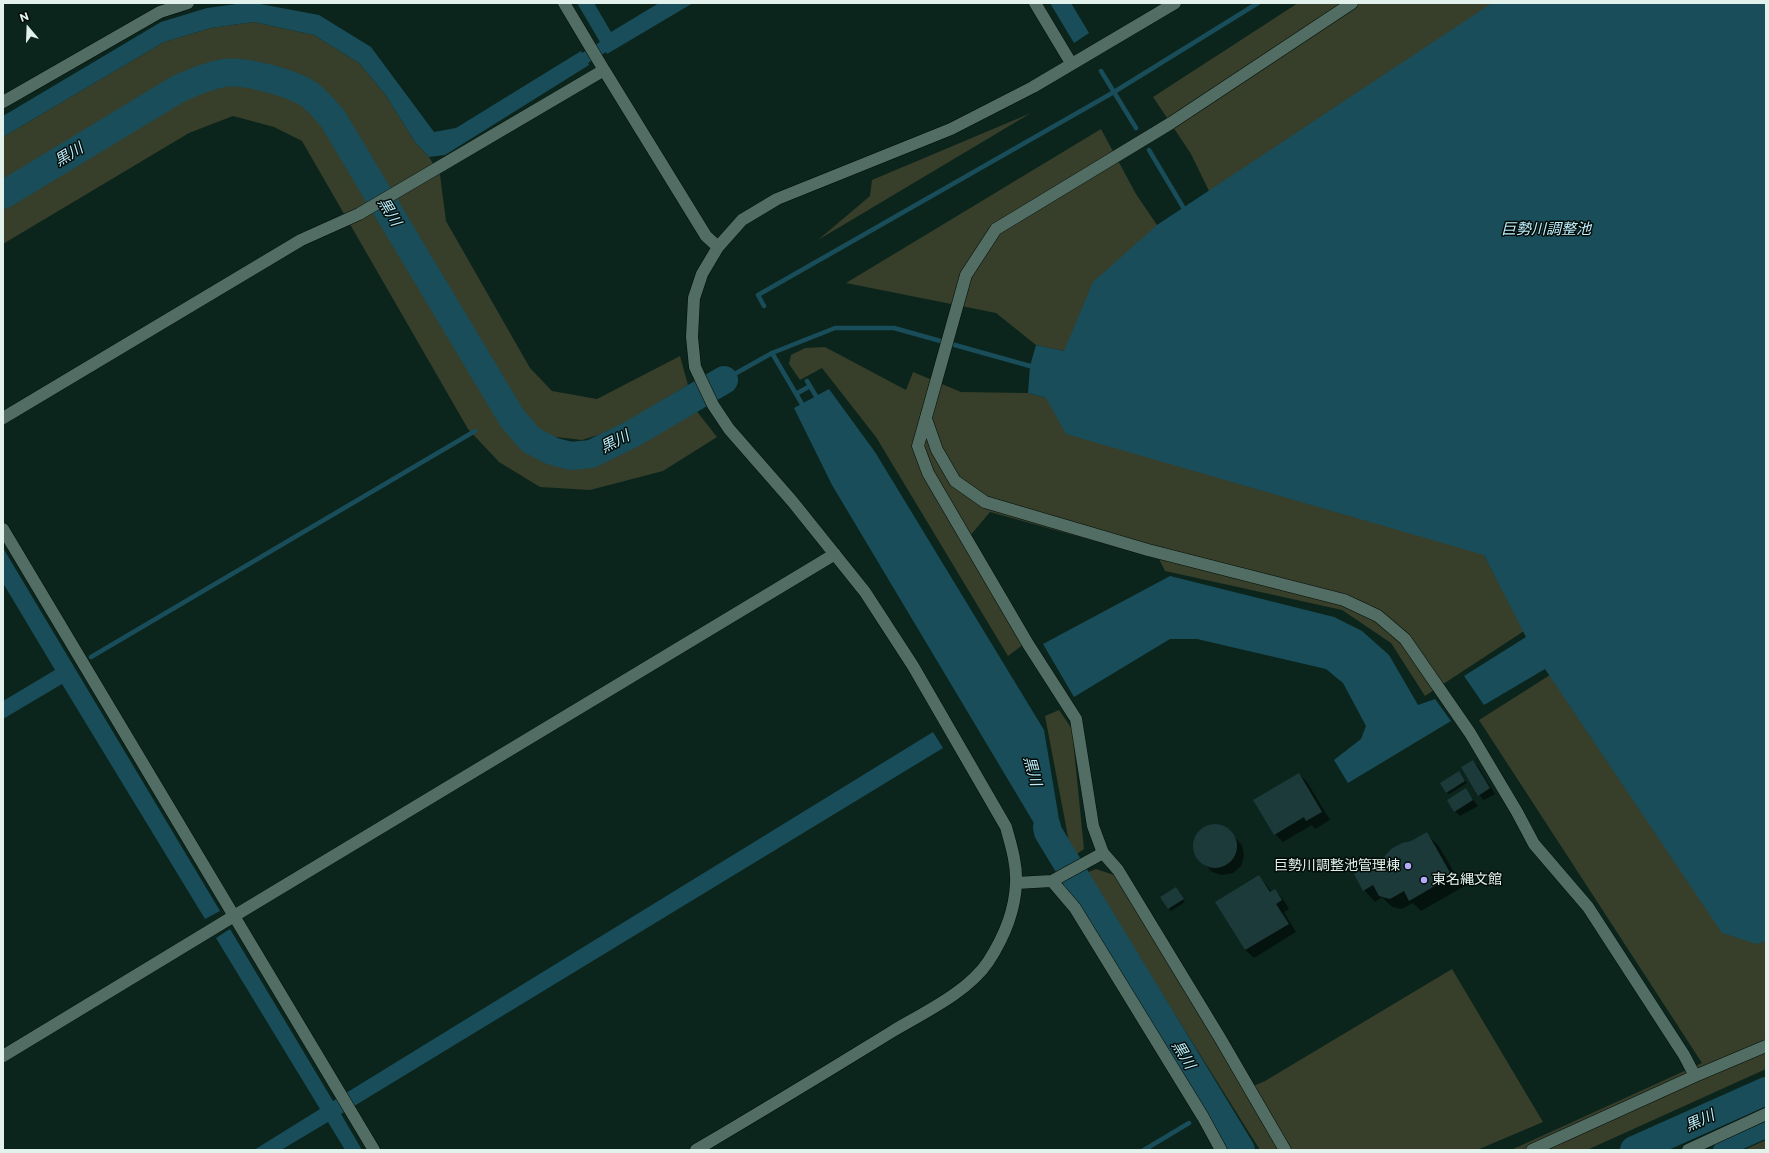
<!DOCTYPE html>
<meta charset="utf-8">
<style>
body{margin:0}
#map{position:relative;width:1769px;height:1153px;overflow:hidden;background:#0b251d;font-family:Montserrat,sans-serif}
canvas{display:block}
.frame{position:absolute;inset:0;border:4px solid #e2f1eb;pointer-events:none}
.north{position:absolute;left:8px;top:8px;width:40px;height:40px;-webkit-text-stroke:3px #030c08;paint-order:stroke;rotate:341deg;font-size:11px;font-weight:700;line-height:16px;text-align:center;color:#e2f1eb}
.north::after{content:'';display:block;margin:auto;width:14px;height:18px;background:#e2f1eb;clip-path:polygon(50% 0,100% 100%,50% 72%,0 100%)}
</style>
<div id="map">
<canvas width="1769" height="1153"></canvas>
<div class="frame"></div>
<div class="north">N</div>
</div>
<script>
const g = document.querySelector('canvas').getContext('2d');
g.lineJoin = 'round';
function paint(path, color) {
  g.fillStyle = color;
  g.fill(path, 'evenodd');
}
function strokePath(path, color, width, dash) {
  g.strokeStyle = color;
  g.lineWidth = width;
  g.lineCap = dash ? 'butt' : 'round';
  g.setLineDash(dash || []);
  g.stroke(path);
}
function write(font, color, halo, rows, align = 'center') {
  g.font = font + ' Montserrat,"Noto Sans JP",sans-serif';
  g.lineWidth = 3;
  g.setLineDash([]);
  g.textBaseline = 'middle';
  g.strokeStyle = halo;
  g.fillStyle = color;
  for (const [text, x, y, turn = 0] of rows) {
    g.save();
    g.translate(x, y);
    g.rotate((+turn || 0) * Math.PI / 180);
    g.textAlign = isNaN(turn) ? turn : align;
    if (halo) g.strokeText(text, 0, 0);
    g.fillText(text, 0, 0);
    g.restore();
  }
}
const green = new Path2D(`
 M1298,3H1766L1224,239L1209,191L1191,154L1153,97Z
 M254,22L314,35L359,63L385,94L415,142L429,157L440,175L446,221L530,368L552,391L597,399L680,356L688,385L614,430L582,440L547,436L515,408L338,110L303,80L262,64L219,63L180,77L3,184V137L164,42L211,28Z
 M230,82L284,90L324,121L505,430L549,459L584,461L617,452L695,409L717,437L663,471L590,490L540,487L499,462L468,429L302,141L274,127L233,116L189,133L3,244V202L187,92Z
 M1031,113L818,240L870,196L872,180Z
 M1101,129L1136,194L1157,225L1202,263L1484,555L1524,631L1425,696L1391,643L1342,610L1165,571L1159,559L990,512L964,543L1024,644L1008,656L876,437L822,368L800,380L789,364L791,355L805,348L825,347L906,390L913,372L961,392L1028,393L1046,398L1064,351L1036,345L996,313L846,283Z
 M1550,675L1618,777L1766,818V1069L1587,1150H1511L1702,1063L1479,720Z
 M1059,710L1072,729L1084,849L1077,854L1069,842L1045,716Z
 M1096,869L1117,876L1246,1089L1265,1081L1452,969L1543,1122L1477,1150H1260L1086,873Z
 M1766,1140V1150H1744Z`);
const water = new Path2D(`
 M244,3H255L319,15L371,47L434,132L456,128L581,51L582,53L600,42L577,3H594L611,32L659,3H693L607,54L606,52L588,63L589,65L445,155L429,157L415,142L385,94L359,63L314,35L254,22L211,28L164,42L3,137V116L161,22L207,8Z
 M1050,3H1071L1089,33L1074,43Z
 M1492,3H1766V941L1757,944L1722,933L1545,669L1484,705L1464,676L1526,637L1484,555L1066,434L1046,398L1028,393L1030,366L1036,345L1064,351L1093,282L1157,225Z
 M829,389L875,452L1044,730L1063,843L1070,854L1059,865L832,485L794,408Z
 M3,548L220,911L205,919L62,684L3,719V701L55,670L3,583Z
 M1170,576L1334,617L1362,631L1389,655L1418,705L1435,699L1451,721L1348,783L1334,760L1361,739L1366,726L1343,683L1326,669L1197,639H1170L1074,697L1043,644Z
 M933,732L943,748L341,1114L362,1150H345L328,1122L281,1150H254L320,1109L216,938L230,929L333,1101Z`);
const shadow = new Path2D(`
 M1473,761L1478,766L1495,794L1484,800L1479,795Z
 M1459,772L1467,783L1449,794L1446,792Z
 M1299,774L1307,782L1330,820L1315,829L1312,825L1283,842L1275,834Z
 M1466,790L1478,806L1460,816L1455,811Z
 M1216,825L1226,828L1242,845L1244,856L1241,866L1233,873L1222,875L1212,872L1196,855L1194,844L1197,834L1205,827Z
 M1427,834L1438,845L1463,887L1421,911L1413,903L1402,909L1392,907L1382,897L1375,902L1364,890L1355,875Z
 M1259,876L1272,892L1275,891L1283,899L1289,909L1284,912L1296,932L1254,958L1245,950L1216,902Z
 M1178,890L1185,902L1171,911L1168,908Z`);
const stream = new Path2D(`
 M1101,71L1136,128
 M1149,150L1183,207
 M764,306L758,295L1114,92L1258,3
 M772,353L835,328H894L1030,366
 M724,380L772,353L802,404
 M807,381L816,396
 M796,394L810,386
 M91,657L475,431
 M1144,1150L1189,1123`);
const canal = new Path2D(`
 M1721,1150L1766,1130`);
const river = new Path2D(`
 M3,195L178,89C193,82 208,76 224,73C244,70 293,83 310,95C318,101 326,111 333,119L512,418L531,440L552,451L571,456L591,454L632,434L724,380
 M1047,827L1048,832L1241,1150
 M1634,1150L1766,1091`);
const building = new Path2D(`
 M1473,760L1490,788L1478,796L1461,767Z
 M1459,771L1465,781L1446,793L1440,783Z
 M1299,773L1322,812L1306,821L1304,817L1274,835L1253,800Z
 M1466,788L1473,800L1454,812L1447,800Z
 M1193 846a22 22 0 1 1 44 0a22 22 0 1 1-44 0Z
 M1427,832L1452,876L1409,901L1404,891L1390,899L1379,896L1373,885L1363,891L1354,874L1384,857L1391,849L1402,843L1411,841Z
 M1259,875L1270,892L1275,889L1282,900L1276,904L1289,924L1245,950L1215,902Z
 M1176,887L1184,899L1168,909L1160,897Z`);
const minor = new Path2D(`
 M1035,3L1071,63
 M604,70L706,236L718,247
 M3,102L160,12L188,3
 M3,418L301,240L359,214L604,70L564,3
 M926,419L937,450L955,481L985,502L1148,550L1344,600L1378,616L1405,639L1470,733L1517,812L1534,844L1588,907L1684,1055L1695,1076
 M3,529L234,916L3,1056
 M1052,881L1103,853
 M1016,883L1052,881L1075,908L1203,1117L1221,1150
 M374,1150L234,916L835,554
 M696,1150C762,1111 828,1071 893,1031C923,1013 968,992 988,962C1003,939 1015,911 1016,883C1017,864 1011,845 1006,827L913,666L865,592L792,501L729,429L713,405L695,367L692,337L694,298L702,274L718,247L742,220L777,199L951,129L1033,87L1175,3
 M1285,1150L1220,1038L1118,870L1103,853L1093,826L1076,719L1028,644L928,473L918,446L966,275L996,229L1171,123L1352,3
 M1532,1150L1695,1076L1766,1046
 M1688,1150L1766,1114`);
const markers = [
 [1408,866,4,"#b4acf9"],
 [1424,880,4,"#b4acf9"]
];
const poiNames = [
 ["巨勢川調整池管理棟",1400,866],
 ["東名縄文館",1432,880,"left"]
];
const waterNames = [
 ["黒川",69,155,-31],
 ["黒川",389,212,59],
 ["巨勢川調整池",1546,230],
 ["黒川",615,442,-27],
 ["黒川",1032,771,75],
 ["黒川",1183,1055,59],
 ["黒川",1700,1121,-24]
];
paint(green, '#373e29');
paint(water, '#194d5a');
paint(shadow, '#0007');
strokePath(stream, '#194d5a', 4.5);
strokePath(canal, '#194d5a', 16);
strokePath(river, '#194d5a', 28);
paint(building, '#1d3a3a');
strokePath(minor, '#000e07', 13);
strokePath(minor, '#526d64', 12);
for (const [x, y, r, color] of markers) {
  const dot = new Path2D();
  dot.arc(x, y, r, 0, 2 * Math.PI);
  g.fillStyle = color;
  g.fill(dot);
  strokePath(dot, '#030c08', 1.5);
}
write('14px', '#e2f1eb', '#030c08', poiNames, 'right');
write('italic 15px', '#beeefc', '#030c08', waterNames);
</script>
